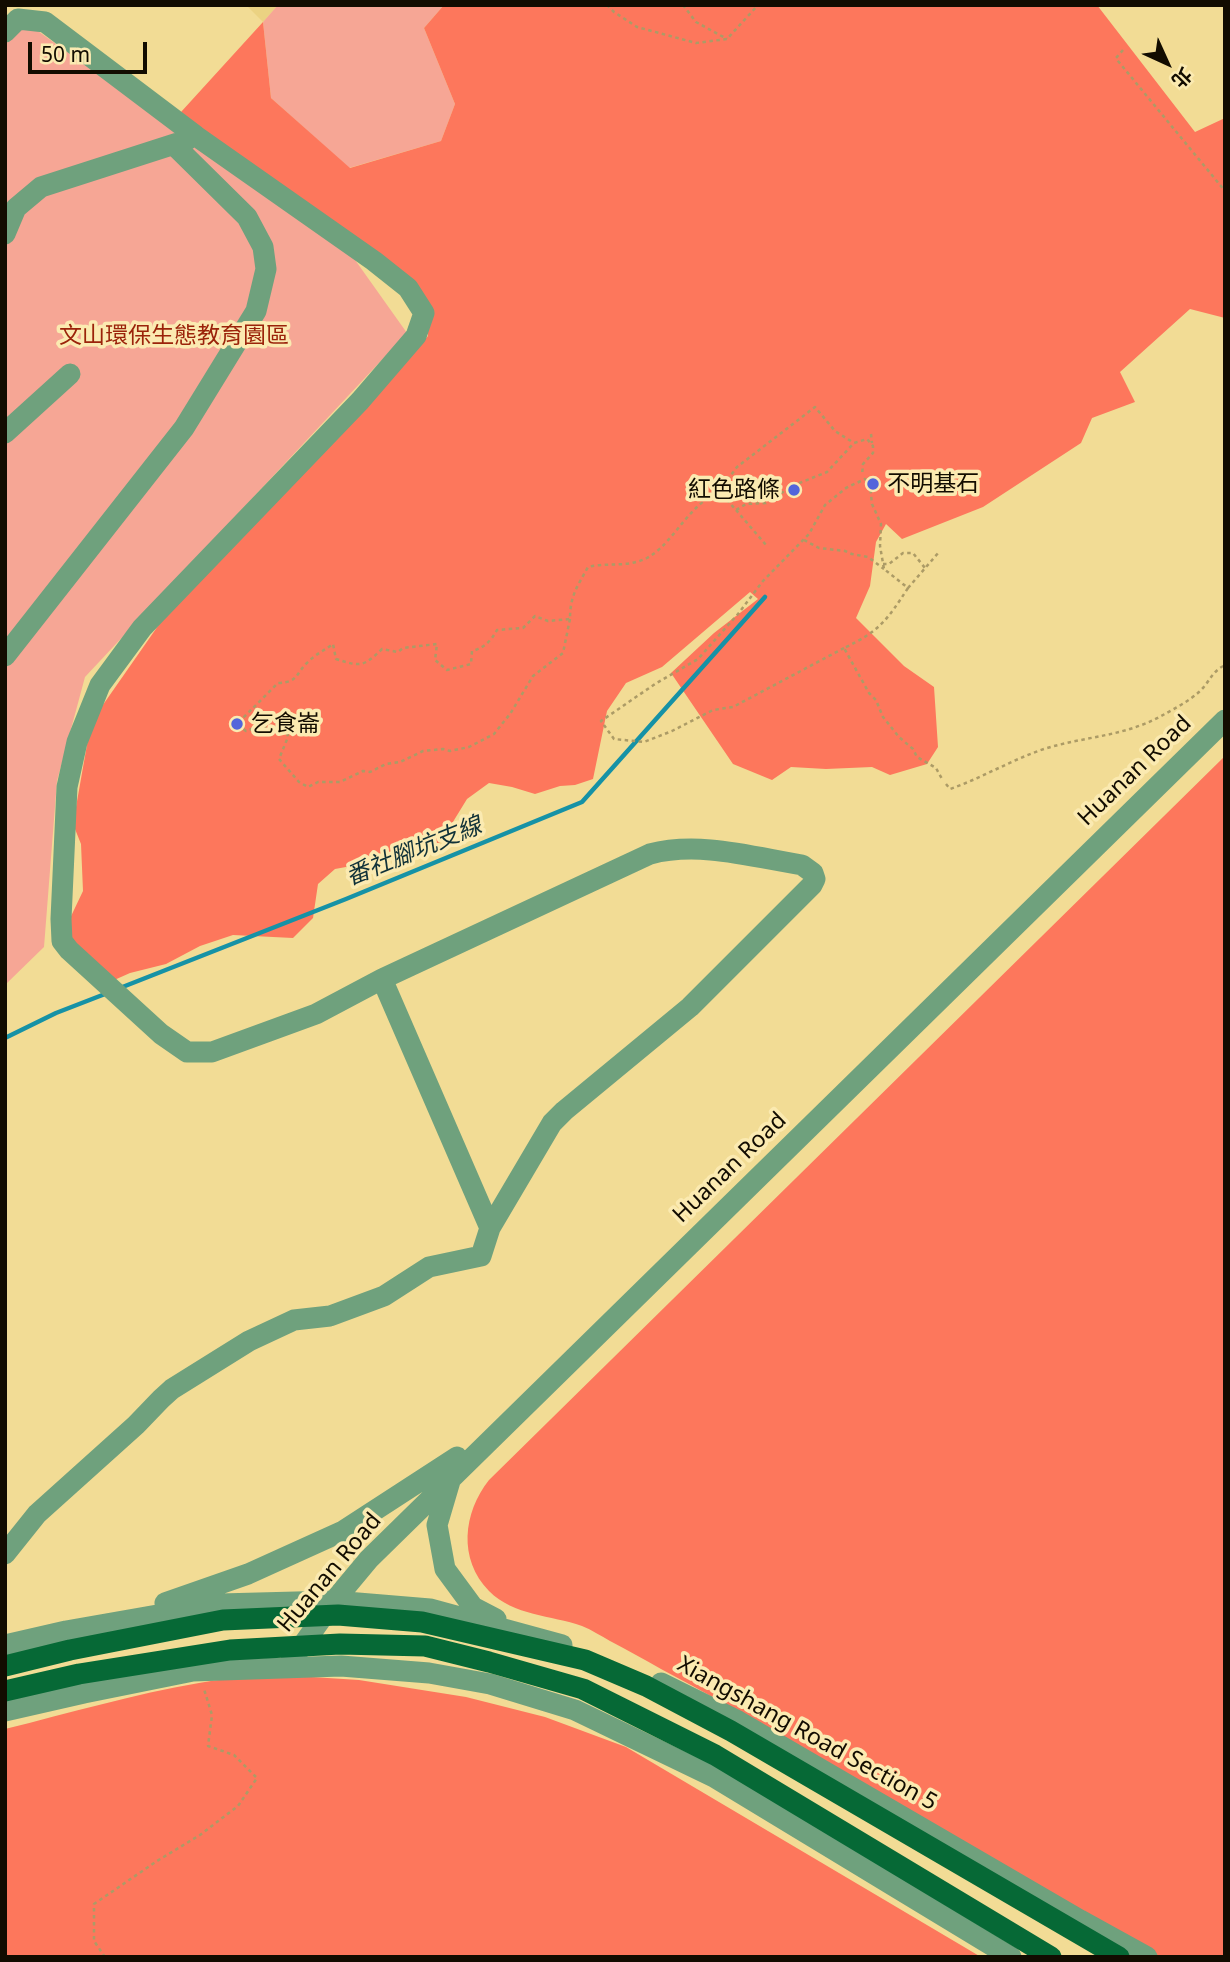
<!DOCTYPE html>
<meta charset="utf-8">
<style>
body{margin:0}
#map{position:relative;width:1230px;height:1962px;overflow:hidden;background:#f2dc95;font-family:"Noto Sans","Noto Sans TC",sans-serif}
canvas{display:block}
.frame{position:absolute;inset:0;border:7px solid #120c00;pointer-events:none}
.north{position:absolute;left:1132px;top:28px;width:70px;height:70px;-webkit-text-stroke:5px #fbeab1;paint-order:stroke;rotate:135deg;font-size:19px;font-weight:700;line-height:28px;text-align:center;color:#120c00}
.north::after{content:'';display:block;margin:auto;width:24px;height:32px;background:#120c00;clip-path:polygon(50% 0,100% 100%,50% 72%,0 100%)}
.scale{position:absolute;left:28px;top:42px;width:119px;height:32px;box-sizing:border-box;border:4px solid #120c00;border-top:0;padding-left:9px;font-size:21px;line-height:24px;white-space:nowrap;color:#120c00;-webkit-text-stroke:5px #fbeab1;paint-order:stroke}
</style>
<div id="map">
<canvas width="1230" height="1962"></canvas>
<div class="frame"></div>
<div class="north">北</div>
<div class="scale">50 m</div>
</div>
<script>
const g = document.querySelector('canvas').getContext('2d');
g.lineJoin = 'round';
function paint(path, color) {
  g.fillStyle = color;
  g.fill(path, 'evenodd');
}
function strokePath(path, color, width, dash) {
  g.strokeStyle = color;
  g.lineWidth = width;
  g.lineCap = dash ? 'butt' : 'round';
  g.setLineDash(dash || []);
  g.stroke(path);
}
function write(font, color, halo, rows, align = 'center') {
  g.font = font + ' "Noto Sans","Noto Sans TC",sans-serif';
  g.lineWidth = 7;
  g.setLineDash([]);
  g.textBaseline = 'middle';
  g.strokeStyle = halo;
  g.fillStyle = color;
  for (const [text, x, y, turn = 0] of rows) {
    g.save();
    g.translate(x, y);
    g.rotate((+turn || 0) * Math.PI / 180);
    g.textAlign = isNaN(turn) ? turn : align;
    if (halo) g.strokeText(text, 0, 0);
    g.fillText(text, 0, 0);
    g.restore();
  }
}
const built = new Path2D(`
 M246,5H278L263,22Z`);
const green = new Path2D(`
 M278,5H444L424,28L455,104L441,141L349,168L271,98L263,22Z
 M17,16L353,257L407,333L85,677L57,781L44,947L5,985V31Z`);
const forest = new Path2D(`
 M444,5H1097L1195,132L1225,118V318L1190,309L1120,372L1135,402L1092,418L1081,443L983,507L902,539L886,524L876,542L870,586L856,618L904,666L934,687L938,747L927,764L890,775L872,767L826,769L791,767L772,780L733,764L671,673L714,633L758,599L750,592L662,667L626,683L607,711L593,779L575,785L560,786L535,794L512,787L489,783L467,799L448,830L444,841L384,860L335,869L318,884L313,918L293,938L233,935L200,946L166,964L130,973L112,981L64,931L83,891L81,844L73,824L91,722L167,613L428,336V306L181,112L263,22L271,98L350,168L441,141L455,104L424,28Z
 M1225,756V1957H1149C988,1859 828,1758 661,1669C644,1659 627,1650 610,1641C601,1636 592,1630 582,1626C551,1615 514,1616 489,1591C458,1559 463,1513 489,1480Z
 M296,1676L359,1680L466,1697L545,1717L626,1747L981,1957H5V1729C70,1713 134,1694 199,1683C231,1677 264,1677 296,1676Z`);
const stream = new Path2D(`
 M120,988L346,899L582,802L765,597
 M5,1038L56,1013L105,994`);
const path = new Path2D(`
 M607,5L614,12L637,27L696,43L727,39L758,5
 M683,5L696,22L727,39
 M1123,50L1116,58L1118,61L1225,191
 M871,434L872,443
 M719,491L737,467L815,407L835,431L854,443
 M736,510L766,545
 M804,540L819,548L845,551L852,554L868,557L884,569
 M883,564H889L903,553H913L925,568
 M908,588L939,552
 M570,619L563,653L533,676L510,714L494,734L469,747L450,751L443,749L423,751L400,762L386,764L370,772L363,771L340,782H318L308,787L299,782L279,759L288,737L286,728L257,727L246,731L237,724L278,683C300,682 295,673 309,661C316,654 325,650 333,644L336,659C361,667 363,667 382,649L398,652L403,648L437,644L435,660L447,670L471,664L472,651C484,648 491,641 497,630L523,628L535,616L548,621L570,619C570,596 577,587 588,567C608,562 627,568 647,558C667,547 680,523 697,507C703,501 712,496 719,491L736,510L746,504L766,503L792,486L827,472L854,443L867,439L873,446V453L863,464L862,475
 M844,648L733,707L713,710L672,731L644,742L614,739L601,721L655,684L698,659L738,614L763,581L809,534L825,505L846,488L865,479L870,485L872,504L881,524L880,546L884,569L908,588C887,620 880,631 844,648L869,693L876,700L883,717L899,737L913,749L917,757L936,768L942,779
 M946,784L950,789C982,778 1011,760 1044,749C1085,736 1124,737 1163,715C1174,709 1189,701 1199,692C1210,682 1211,672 1225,665
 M105,1957L94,1941V1904L157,1861L200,1835L238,1806L257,1778L234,1755L208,1746L212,1715L204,1689`);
const minor = new Path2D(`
 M5,32L18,19L45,22L196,136L374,261L408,288L424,313L416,336L360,401L142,628L100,685L77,742L67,787L61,919L62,941L69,950L161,1034L187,1052H212L316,1014L382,979L490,1228L481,1256L429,1267L384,1296L330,1316L294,1320L249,1341L172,1389L161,1399L136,1425L37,1514L5,1554
 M5,234L16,208L41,187L187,140
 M5,433L70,374
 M5,656L184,428L256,311L266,269L263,247L247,217L174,145
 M382,979L650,854C699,841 753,857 802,865L813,873L815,879L812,885L690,1007L564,1111L552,1123L490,1228
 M450,1481L437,1525L445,1569L473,1607L496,1619
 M165,1603L248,1574L343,1531L457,1457
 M5,1645L66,1631L220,1604L334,1601L430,1609L562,1645
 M287,1667L334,1601L369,1559L1225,720
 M661,1683L738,1721L1080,1920L1147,1957
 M5,1711L84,1693L193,1671L341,1666L429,1673L490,1684L575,1710L714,1777L1011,1957`);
const major = new Path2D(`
 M5,1666L70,1650L223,1620L338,1615L422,1622L585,1660L646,1686L731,1731L1119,1957
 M5,1691L79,1674L230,1650L340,1644L425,1646L489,1662L583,1689L715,1755L1051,1957`);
const markers = [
 [873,484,7,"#5365db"],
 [794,490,7,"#5365db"],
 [237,724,7,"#5365db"]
];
const parkNames = [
 ["文山環保生態教育園區",174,336]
];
const poiNames = [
 ["不明基石",887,484],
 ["紅色路條",780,490,"right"],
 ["乞食崙",251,724]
];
const streetNames = [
 ["Huanan Road",1135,771,-44],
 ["Huanan Road",730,1168,-44],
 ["Huanan Road",330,1573,-50],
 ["Xiangshang Road Section 5",807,1734,29]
];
const waterNames = [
 ["番社腳坑支線",414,852,-22]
];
paint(built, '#ebd282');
paint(green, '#f6a695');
paint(forest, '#fd775c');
strokePath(stream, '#1692a6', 4.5);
strokePath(path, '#ac9b66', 2.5, [3.5, 3.5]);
strokePath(minor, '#6fa17d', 21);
strokePath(major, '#066936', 21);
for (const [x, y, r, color] of markers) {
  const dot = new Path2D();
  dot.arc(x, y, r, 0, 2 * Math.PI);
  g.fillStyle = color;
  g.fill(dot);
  strokePath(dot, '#fbeab1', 2.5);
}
write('23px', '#9b230a', '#fbeab1', parkNames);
write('23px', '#120c00', '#fbeab1', poiNames, 'left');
write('23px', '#120c00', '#fbeab1', streetNames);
write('italic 24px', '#103138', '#fbeab1', waterNames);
</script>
